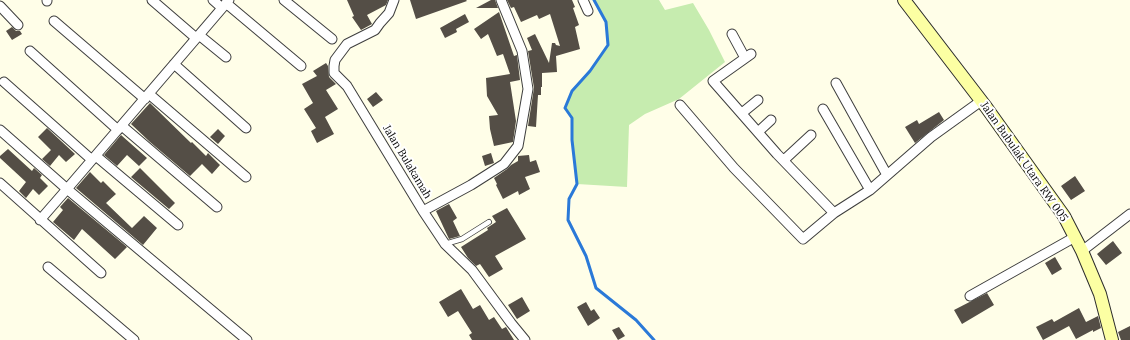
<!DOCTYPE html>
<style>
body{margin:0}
canvas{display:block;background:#fffee8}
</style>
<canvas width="1130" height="340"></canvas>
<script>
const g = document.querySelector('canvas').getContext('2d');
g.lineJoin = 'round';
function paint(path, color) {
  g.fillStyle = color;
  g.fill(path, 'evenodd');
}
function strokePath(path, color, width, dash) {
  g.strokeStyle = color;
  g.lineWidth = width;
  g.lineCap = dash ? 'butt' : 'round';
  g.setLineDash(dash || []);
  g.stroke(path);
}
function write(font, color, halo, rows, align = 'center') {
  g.font = font + ' Lora,serif';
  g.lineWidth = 4;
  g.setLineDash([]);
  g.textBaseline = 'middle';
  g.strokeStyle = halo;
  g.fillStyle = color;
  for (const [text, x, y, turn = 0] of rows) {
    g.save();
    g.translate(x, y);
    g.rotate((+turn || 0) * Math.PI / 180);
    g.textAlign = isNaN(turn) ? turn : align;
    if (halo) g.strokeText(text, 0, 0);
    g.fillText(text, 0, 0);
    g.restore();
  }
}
const green = new Path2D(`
 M594,0H659L665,10L693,3L709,30L725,62L679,99L645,114L629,125L627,187L577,184L572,140V118L565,108L572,91L590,71L608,45L606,22Z`);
const stream = new Path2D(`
 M594,0L606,22L608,45L590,71L572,91L565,108L572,118V140L577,184L569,199L568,220L586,256L596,288L636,320L654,340`);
const building = new Path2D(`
 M347,0H388L386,5L367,15L372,24L361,30L352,17L354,16Z
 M410,0H466L467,1L416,19Z
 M491,0H495L498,8H476Z
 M507,0H572L575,7L573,8L579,25L575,27L580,49L556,56L557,72L542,73V87H541V95H538L536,127L528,126L534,88L528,51L532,50L527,38L535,34L549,63L552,43H555L556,45L560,46L550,14L539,19L537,15L521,22L514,7L511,8Z
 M499,12L514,56L517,55L520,80L510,82L516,121L513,142L494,146L490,129L489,116L498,115L487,96L486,78L510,74L503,54L497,56L488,34L481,39L474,29Z
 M465,14L469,22L456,29L457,32L445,38L440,28Z
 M12,27L16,31H20L22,34L12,40L6,31Z
 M326,63L328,66L329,77L336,84L326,90L338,109L325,117L334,134L317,143L311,131L316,128L304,109L313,103L302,84L317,76L313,71Z
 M376,92L383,100L373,107L367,99Z
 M150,103L191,143L192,142L206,156L208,153L220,165L212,174L202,164L190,176L150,142L131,124Z
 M939,112L944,120L915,143L905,127L917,120L919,124Z
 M47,128L75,154L66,162L59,155L50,166L42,159L51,150L38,137Z
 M218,129L225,136L218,144L210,137Z
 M121,135L147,158L139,166L127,155L117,166L104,155Z
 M8,149L32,171L34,168L42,175L40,178L48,186L39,195L33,189L26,198L19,191L26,182L0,158V156Z
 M491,153L494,163L485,166L482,156Z
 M529,155L530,162L536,160L540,172L525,177L530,189L519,195L518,191L503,199L496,185L497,184L494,178L507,169L511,165L518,161V156Z
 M140,168L175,203L169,209L131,177Z
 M90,172L101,183L103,181L116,194L106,203L132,228L144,216L157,228L143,245L76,188Z
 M1075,176L1085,191L1071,200L1061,186Z
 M68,198L127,247L115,259L82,229L74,240L53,222L63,210L60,207Z
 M449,204L457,218L453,221L460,236L449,239L436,211Z
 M507,208L526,239L495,256L503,269L489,277L480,264L476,266L468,258L461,247L488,230L487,228L496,222L492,216Z
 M1113,241L1122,253L1106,265L1097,254Z
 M1055,257L1062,269L1052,275L1045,263Z
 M461,289L473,309L480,305L489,320L494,317L502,329L506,327L514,340H472L469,335L472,333L458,311L448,317L439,302Z
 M987,293L994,305L962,324L954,310Z
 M522,297L530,311L517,319L508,305Z
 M586,302L591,311L594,309L600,318L588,326L577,307Z
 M1079,308L1086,322L1098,316L1101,328L1093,332V330L1076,339L1069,326L1043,340L1036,327L1052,319L1054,322Z
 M1130,326V340H1121L1118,332Z
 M619,327L625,336L618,340L612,330Z`);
const lane = new Path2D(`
 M445,244L462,239L489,222`);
const street = new Path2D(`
 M47,0V1
 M152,0L196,38
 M213,0L222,8
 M229,0L67,189L247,340
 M284,0L332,39
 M394,0L389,13L380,23L375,30L347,44L335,60L334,66V73L347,86L423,211L445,244L472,270L511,323L525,340
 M583,0L588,11
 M226,3L301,66
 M0,6L18,25
 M54,21L145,99
 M732,34L745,58
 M199,35L226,57
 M30,51L118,130
 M751,54L713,81L777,154L834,213
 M174,64L246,128
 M4,82L92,160
 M836,83L887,175
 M149,94L246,177
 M680,105L734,168L803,239L834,213L870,190L931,137L981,101
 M823,109L870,190
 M742,113L758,100
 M122,126L217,207
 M0,130L67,189L40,220
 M758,132L771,120
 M96,156L178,225
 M784,160L811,135
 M0,183L101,273
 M423,211L471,185L504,164L518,146L528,89L522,51L501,0
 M1082,251L1130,214
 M48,267L134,340
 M970,296L1075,237`);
const secondary = new Path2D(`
 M904,0L986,107L1064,216L1082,251L1100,294L1112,340`);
const streetNames = [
 ["Jalan Bulakamah",407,162,59],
 ["Jalan Bubulak Utara RW 005",1024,162,55]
];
paint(green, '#c6ecaf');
strokePath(stream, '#2a79d8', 3);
paint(building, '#544e46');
strokePath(lane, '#3e3e3e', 6);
strokePath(street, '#3e3e3e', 11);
strokePath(secondary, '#2d2d2d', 14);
strokePath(lane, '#fff', 4.5);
strokePath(street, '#fff', 9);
strokePath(secondary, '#fcffa3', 12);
write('11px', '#0b0b0b', '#fff', streetNames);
</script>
